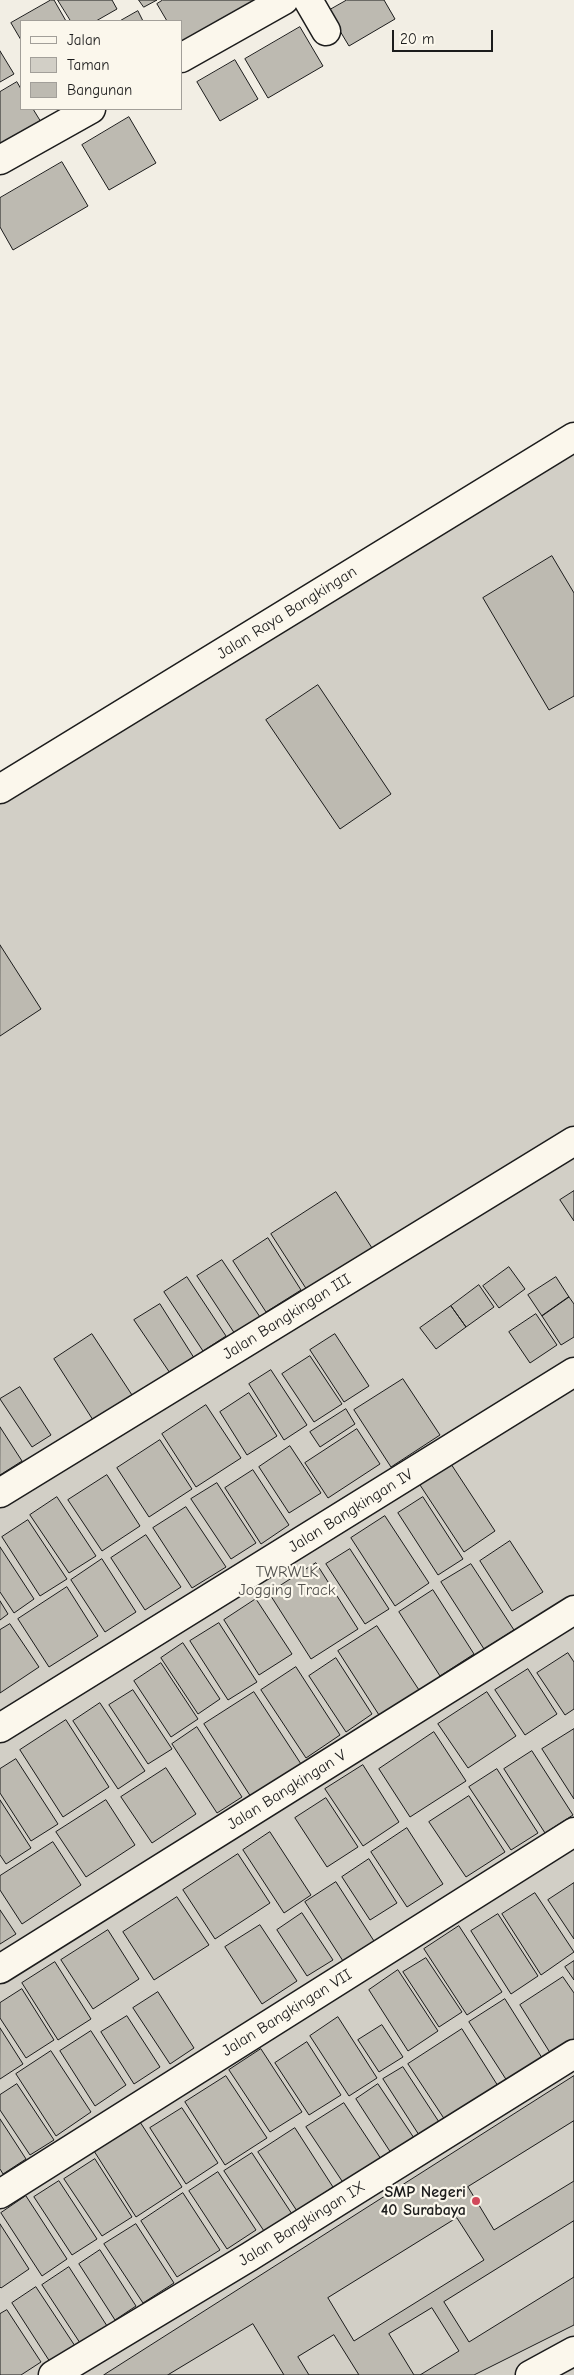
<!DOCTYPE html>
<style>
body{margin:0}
#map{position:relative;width:574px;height:2375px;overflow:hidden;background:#f2eee4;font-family:"Comic Neue",sans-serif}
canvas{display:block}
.legend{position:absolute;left:20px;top:20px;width:162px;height:90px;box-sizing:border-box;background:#fbf7ec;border:1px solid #a29f99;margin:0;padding:6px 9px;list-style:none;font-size:15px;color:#1c1c1c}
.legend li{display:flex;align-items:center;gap:10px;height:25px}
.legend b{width:25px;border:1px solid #a29f99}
.scale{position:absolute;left:392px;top:30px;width:101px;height:22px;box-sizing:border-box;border:2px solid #1c1c1c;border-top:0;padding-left:6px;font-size:15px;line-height:18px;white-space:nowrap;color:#1c1c1c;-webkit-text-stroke:4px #fbf7ec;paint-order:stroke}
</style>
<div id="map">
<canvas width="574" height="2375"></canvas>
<ul class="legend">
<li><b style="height:6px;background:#fbf7ec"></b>Jalan</li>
<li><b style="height:14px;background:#d2cfc6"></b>Taman</li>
<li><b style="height:14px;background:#bdbab1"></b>Bangunan</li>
</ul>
<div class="scale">20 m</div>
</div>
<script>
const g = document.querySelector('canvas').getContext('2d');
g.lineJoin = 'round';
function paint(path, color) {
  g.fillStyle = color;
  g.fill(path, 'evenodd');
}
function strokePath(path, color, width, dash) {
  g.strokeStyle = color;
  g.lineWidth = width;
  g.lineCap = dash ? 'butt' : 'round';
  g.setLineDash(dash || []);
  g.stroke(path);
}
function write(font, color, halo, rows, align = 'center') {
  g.font = font + ' "Comic Neue",sans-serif';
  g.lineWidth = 4.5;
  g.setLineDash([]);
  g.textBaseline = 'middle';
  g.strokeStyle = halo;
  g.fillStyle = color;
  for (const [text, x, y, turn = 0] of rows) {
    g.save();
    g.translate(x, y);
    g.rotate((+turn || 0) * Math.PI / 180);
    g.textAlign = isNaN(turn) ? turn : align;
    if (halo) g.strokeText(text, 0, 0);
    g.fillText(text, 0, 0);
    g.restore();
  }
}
const green = new Path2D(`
 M574,443V2375H0V787Z`);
const building = new Path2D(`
 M51,0H54L66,21H21V40L11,23Z
 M58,0H112L117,9L96,21H71Z
 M139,0H157L144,7Z
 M163,0H263L181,45V21H167L157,4Z
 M347,0H384L395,19L349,46L328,11Z
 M138,11L143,21H120Z
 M300,27L323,66L268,98L245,59Z
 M0,51L14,74L0,82Z
 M235,60L258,99L220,121L197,82Z
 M17,82L21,89V109H33L41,122L0,146V92Z
 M129,117L156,163L109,190L82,145Z
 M62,162L88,206L13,250L0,227V198Z
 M552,556L574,593V696L549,710L483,598Z
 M318,685L391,794L340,829L266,720Z
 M0,945L41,1009L0,1036Z
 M574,1191V1221L560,1200Z
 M336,1192L372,1248L307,1290L271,1234Z
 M268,1238L301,1290L266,1312L233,1261Z
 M222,1260L260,1317L235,1334L197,1276Z
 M509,1267L525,1289L499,1308L483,1286Z
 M187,1277L226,1336L203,1351L164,1292Z
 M556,1277L569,1297L542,1316L528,1295Z
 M479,1285L494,1307L466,1327L451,1306Z
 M569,1297L574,1304V1337L561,1345L542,1316Z
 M160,1304L196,1361L172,1376L134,1320Z
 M451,1306L466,1327L436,1349L420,1328Z
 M536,1314L557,1345L530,1363L509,1332Z
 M92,1334L132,1395L93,1420L54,1359Z
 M335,1334L369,1386L344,1402L310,1350Z
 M310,1356L342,1404L314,1422L282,1374Z
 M271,1370L307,1425L284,1440L249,1384Z
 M403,1379L440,1435L391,1467L354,1410Z
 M20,1387L51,1435L32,1447L0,1399Z
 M249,1393L277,1436L247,1455L220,1412Z
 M206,1405L241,1458L196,1487L162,1434Z
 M346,1409L355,1424L320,1447L310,1432Z
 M0,1427L22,1461L0,1475Z
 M357,1429L380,1464L328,1498L305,1463Z
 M160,1440L192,1489L149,1517L117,1468Z
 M290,1446L321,1493L289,1513L259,1467Z
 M451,1464L495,1531L464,1552L420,1485Z
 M253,1470L289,1525L261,1544L225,1488Z
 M107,1475L140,1526L102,1551L68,1500Z
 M217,1483L256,1543L231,1559L191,1499Z
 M57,1497L96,1556L69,1573L30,1515Z
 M423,1497L463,1559L438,1575L398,1513Z
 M186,1507L226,1567L192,1588L153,1528Z
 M385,1516L429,1583L395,1606L351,1538Z
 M28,1520L67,1579L40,1596L2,1537Z
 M146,1535L181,1587L145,1610L111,1558Z
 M510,1541L543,1592L512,1611L480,1561Z
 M0,1547L34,1599L14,1613L0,1592Z
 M350,1549L389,1609L365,1624L326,1564Z
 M102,1559L136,1612L105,1632L71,1580Z
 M316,1563L358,1629L311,1659L269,1593Z
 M471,1564L514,1630L484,1649L441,1582Z
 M67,1587L98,1636L49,1667L18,1619Z
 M433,1590L474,1654L440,1676L399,1612Z
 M256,1599L292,1654L259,1675L224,1620Z
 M0,1601L8,1614L0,1620Z
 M219,1623L257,1682L228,1700L190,1641Z
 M10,1624L39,1667L0,1693V1630Z
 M377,1626L419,1690L379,1715L338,1651Z
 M183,1643L220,1699L198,1714L161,1658Z
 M568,1653L574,1662V1709L565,1715L537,1673Z
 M336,1658L372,1714L346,1732L309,1676Z
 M161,1663L198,1719L171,1737L134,1681Z
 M296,1667L340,1735L306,1758L261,1690Z
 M528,1669L557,1714L525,1735L495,1690Z
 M133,1690L172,1749L148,1764L109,1705Z
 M254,1692L301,1764L251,1797L204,1724Z
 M487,1692L516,1736L468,1768L438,1724Z
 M100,1703L145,1771L118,1789L73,1721Z
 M66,1720L109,1787L63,1817L20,1750Z
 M197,1727L242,1797L217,1813L172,1744Z
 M574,1729V1799L542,1749Z
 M434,1732L466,1781L410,1817L379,1769Z
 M532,1751L573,1815L545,1833L504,1769Z
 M16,1759L58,1824L31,1841L0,1793V1769Z
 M363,1765L399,1822L363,1846L325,1789Z
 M166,1768L196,1814L152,1843L121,1797Z
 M497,1769L538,1833L511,1850L469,1787Z
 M469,1796L505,1852L466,1877L429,1822Z
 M326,1798L358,1847L327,1867L295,1818Z
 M0,1800L31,1848L6,1864L0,1855Z
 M106,1800L135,1845L86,1877L56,1832Z
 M407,1828L443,1884L407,1907L371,1852Z
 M270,1832L311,1895L284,1913L243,1850Z
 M53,1842L81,1885L22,1924L0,1890V1876Z
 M238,1854L270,1903L215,1939L183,1890Z
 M369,1859L397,1903L370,1920L342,1877Z
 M336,1882L374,1941L343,1961L305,1902Z
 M574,1883V1939L548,1900Z
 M535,1893L574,1952L541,1975L502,1914Z
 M177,1897L209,1945L154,1980L123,1932Z
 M0,1910L16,1934L0,1944Z
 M302,1913L333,1960L307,1976L277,1930Z
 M498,1914L538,1976L511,1994L471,1931Z
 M260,1925L297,1981L262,2004L225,1947Z
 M459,1926L502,1992L467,2015L424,1949Z
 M108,1930L139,1979L93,2009L61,1960Z
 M426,1958L462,2012L439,2027L403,1972Z
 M574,1961V1980L565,1967Z
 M55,1962L91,2019L58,2040L22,1983Z
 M398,1970L438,2031L408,2051L369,1990Z
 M563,1977L574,1993V2046L554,2059L520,2005Z
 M22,1989L54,2040L26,2058L0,2018V2003Z
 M158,1992L194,2048L170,2064L133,2008Z
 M505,1999L544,2061L509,2084L469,2022Z
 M127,2016L160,2067L134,2084L101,2032Z
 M338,2017L377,2078L349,2096L310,2036Z
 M382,2025L403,2057L379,2072L358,2040Z
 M0,2028L23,2064L0,2079Z
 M462,2029L498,2086L445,2120L408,2064Z
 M91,2031L126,2085L95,2106L60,2051Z
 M307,2042L341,2095L309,2115L275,2063Z
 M261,2049L302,2112L270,2132L229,2070Z
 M51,2051L91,2112L56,2136L16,2074Z
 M403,2067L439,2122L419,2135L383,2079Z
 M226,2076L267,2138L225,2165L185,2102Z
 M574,2076V2325L474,2375H104Z
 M17,2084L54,2140L30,2155L0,2110V2095Z
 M378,2084L414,2138L391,2153L356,2099Z
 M344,2103L381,2159L344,2184L306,2127Z
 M182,2108L218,2163L186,2184L150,2128Z
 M0,2119L26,2159L3,2174L0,2169Z
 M574,2121V2181L494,2230L468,2187Z
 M140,2122L182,2187L136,2217L94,2151Z
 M295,2128L333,2187L297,2211L258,2152Z
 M252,2153L292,2214L264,2231L224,2171Z
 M95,2159L132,2217L102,2236L64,2179Z
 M218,2172L256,2230L227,2249L189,2191Z
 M59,2181L97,2239L72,2255L34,2197Z
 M183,2193L220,2250L177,2277L141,2221Z
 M26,2196L67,2259L42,2276L1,2213Z
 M457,2218L484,2260L354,2341L328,2298Z
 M574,2221V2277L469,2342L444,2302Z
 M0,2224L29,2269L1,2288L0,2287Z
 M136,2224L174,2283L143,2303L104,2244Z
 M100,2250L136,2306L115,2320L79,2264Z
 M69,2267L109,2329L82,2346L42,2285Z
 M36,2287L77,2349L52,2365L12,2303Z
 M432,2308L459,2351L420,2375H414L389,2334Z
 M7,2310L41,2362L21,2375H0V2314Z
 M253,2324L284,2375H168Z
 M334,2335L359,2375H309L298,2357Z`);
const minor = new Path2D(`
 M308,0L326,31
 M181,58L284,0
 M0,160L91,109
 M0,789L574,437
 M0,1493L574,1141
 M0,1728L574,1372
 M0,1969L574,1610
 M0,2194L574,1832
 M53,2375L249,2257L574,2054
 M530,2375L574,2351`);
const markers = [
 [476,2201,5,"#d1495b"]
];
const streetNames = [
 ["Jalan Raya Bangkingan",287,613,-32],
 ["Jalan Bangkingan III",287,1317,-32],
 ["Jalan Bangkingan IV",351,1511,-32],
 ["Jalan Bangkingan V",287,1790,-32],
 ["Jalan Bangkingan VII",287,2013,-32],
 ["Jalan Bangkingan IX",302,2224,-32]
];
const parkNames = [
 ["TWRWLK",287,1572],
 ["Jogging Track",287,1590]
];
const poiNames = [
 ["SMP Negeri",466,2192],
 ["40 Surabaya",466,2210]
];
paint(green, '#d2cfc6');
paint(building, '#bdbab1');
strokePath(building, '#1c1c1c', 1);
strokePath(minor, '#1c1c1c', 31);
strokePath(minor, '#fbf7ec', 28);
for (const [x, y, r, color] of markers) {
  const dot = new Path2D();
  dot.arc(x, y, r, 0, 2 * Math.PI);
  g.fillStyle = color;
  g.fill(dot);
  strokePath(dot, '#fbf7ec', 2);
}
write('16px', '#1c1c1c', '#fbf7ec', streetNames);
write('16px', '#53524f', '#fbf7ec', parkNames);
write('bold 16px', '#1c1c1c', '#fbf7ec', poiNames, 'right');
</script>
